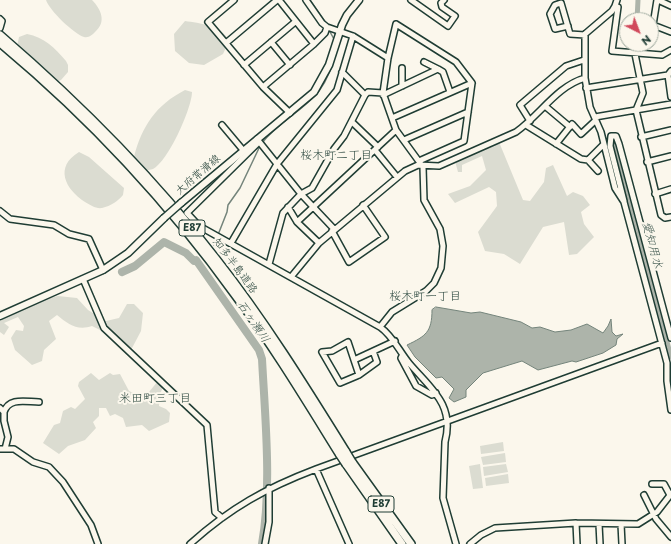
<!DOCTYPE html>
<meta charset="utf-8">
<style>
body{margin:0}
#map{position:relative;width:671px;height:544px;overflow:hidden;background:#fbf7ec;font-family:"Playpen Sans",sans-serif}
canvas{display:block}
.north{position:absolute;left:619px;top:12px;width:40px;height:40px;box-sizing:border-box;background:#fbf7ec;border:1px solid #a3ada2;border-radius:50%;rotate:138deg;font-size:11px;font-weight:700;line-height:16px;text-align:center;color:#1f3d34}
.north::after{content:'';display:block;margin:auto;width:14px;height:18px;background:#d1495b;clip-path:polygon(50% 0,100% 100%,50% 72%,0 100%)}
</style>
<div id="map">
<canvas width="671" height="544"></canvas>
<div class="north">N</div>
</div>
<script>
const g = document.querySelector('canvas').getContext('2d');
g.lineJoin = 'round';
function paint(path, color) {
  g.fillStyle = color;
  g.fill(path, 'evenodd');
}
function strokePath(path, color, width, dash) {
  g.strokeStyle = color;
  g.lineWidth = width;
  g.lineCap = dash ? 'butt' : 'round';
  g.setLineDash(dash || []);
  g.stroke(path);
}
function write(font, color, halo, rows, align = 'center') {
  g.font = font + ' "Playpen Sans","Klee One",sans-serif';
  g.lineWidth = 4;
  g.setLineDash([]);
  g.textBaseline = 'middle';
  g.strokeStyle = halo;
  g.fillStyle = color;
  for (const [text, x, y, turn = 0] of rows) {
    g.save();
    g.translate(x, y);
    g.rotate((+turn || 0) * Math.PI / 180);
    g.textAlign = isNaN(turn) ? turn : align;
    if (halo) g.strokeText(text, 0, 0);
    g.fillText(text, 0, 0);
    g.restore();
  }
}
const green = new Path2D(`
 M46,0H92C101,9 107,22 95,32C92,35 89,38 84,37C74,34 49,10 46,0Z
 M185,21C199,23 223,26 229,41L223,54L204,65L189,63L175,51L174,34Z
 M27,34C44,37 55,48 66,61L68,65V72L61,80L46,86L17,47L19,37Z
 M185,90L192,92C192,108 168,162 153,169C151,170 146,170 144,170L134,157C142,126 156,105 185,90Z
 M499,142L523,200L530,201L544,182L546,168L553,165L567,196L573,192L583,196L590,205L581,212L584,224L594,237L577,254L569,255L564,222L543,227L520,264L504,254L485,251L478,232L497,206L496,192L489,187L455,203L448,194L470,186L486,170L482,156L462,165V172H458L455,161Z
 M79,152L89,157L124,188L123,195C118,201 111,206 102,208C96,209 90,205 85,202C65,189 54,167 79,152Z
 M58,296L77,298L88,310L106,321L119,318L127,304H134L143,313L141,331L131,350L110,331L104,332L92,326C77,331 68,324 57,315L49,321L56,339L44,350L42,361L32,365L15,350L11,338L16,330L23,331L24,326L18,317L4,323L9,327L4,335L0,332V319L38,301Z
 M91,373L99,380L110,373L113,375L120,374L129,391L144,398L158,381L163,387L160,394L159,406L166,409L170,413L169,422L149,431L142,425L126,427L123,418L115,414L110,416L106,408H99V416L93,422L96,428L85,440L68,446L59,454L43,443L54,425L60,423L63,411L71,407L75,409L85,399L78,386L79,382Z
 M503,442L504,451L481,454L480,446Z
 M505,453L506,462L483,465L481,457Z
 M480,464L483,488L473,489L469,466Z
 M506,464L508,472L484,476L483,467Z
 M508,474L509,483L486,486L485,478Z`);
const water = new Path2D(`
 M436,307L471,313L480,312L521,322L532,328L540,327L555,332L571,330L587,324L603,333L608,326L611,319L612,332L616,336L623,334L617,339L616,345L603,353L576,362L572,361L538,370L522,361L483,373L466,390V397L454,402L449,398L454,389L442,377L436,378L415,357L407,345C426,336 432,332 432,310Z`);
const stream = new Path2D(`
 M310,0L326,23
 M329,30L335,41
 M262,143C278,122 303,111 319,91C328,79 332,66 336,52
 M214,245L227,212L228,205L240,188L260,146`);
const canal = new Path2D(`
 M637,20L638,0
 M613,137L671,357`);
const river = new Path2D(`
 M122,272L135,266L164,242L186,253L194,261L196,260L259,350L262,359C265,416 272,488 262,544`);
const minor = new Path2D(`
 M234,0L208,22L263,87L290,113
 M279,0L314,44L325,33L327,27
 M306,0L322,23L327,27L353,36L388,58
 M411,0L448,26L455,16L442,7L441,3L444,0
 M617,0L615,6L618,7L612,51L662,55L671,50
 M657,0L653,25L671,32
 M658,0L671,6
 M0,19L2,21L0,28
 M568,26L555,29L550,14L555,5L561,3L570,34L585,35
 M271,42L290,65
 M226,43L277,0
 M635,54L643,93L636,110L661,215L665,218L671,217
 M424,62L438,69
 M244,65L295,22
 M342,72L365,95
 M668,75L671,97
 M585,78V34L612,11L615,6
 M402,86V68
 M263,87L314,44
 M586,88L668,75L671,71
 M383,95L438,69L443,72L450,92
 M545,106L570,127
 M595,117L671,104
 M392,118L472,83
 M530,121L520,105L566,66L584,60
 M352,122L378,147
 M222,125L243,150
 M526,125L581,159L588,160L598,171
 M641,137L671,130
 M257,139L301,194L334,229
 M404,140L468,112
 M259,142L187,213L199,226L380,327C393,336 399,351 409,363C430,388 455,404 445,442L443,498L456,544
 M556,144L572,124L581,134L596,120
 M375,150L397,177
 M588,160L603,145
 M647,162L671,156
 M655,194L671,189
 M624,201L610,146L611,136H616L619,144L671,338
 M288,207L297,222
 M0,211L10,219L54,225L69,234L89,239L103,270
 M332,231L349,262L385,237L363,205
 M231,243L277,164L337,90L353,36
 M319,243L297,222L396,130
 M269,264L283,213L301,194L312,188L334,149L344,136L365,95L368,92L383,93
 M291,277L319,243L405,171L418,165L439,166L516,132C540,115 557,86 585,78L590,107L601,132L615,188L624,202L667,363V381L671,410
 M83,279L104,328L207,425L215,512L222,518
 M380,327L392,312L426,291L434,283L441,268L443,246L440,229L424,200L423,167L396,130L383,93L388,58L396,24L456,62L472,83L464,141L419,161
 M348,342L359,375L340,383L322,352L332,351Z
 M402,356L401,358L416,386L432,395L436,393
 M354,360L395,341
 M359,375L377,362L373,351
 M0,408L4,412C9,397 26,402 39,402
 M4,412V421L8,437L5,449
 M0,449H14L33,462L49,467L63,482L91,525L98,544
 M316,469L349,544
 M652,484H664L670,495
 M644,495L656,519L671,537
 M576,523L577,544
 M599,524L600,544
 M621,524L622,544
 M190,544C230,508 266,488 316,469L662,343
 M265,544L269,522V488
 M470,544L481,535L495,528L576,523L638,524L657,512L671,494`);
const major = new Path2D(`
 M181,203L314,92L329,65L342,25L347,15L359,0
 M0,316L103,270L128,253L164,218`);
const highway = new Path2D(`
 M0,35C79,103 152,176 216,259C264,320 305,386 346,452
 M0,43C89,117 169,203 236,296C274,347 307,402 340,455
 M352,462L411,544
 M346,464L402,544`);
const majorBridge = new Path2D(`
 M164,218L181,203`);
const highwayBridge = new Path2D(`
 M346,452L352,462
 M340,455L346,464`);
const shields = [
 [192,228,26],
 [381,504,26]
];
const shieldNames = [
 ["E87",192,228],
 ["E87",381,504]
];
const streetNames = [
 ["大府常滑線",198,175,-41],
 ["知多半島道路",235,266,53]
];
const neighbourhoodNames = [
 ["桜木町二丁目",336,156],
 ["桜木町一丁目",425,297],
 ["米田町三丁目",155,399]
];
const waterNames = [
 ["愛知用水",652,245,75],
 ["石ヶ瀬川",253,322,56]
];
paint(green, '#dbdcd1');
paint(water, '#adb4aa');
strokePath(water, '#74847b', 1);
strokePath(stream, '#74847b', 1.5);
strokePath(canal, '#adb4aa', 5);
strokePath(river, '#adb4aa', 8);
strokePath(minor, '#1f3d34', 8);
strokePath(major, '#1f3d34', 9);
strokePath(highway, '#1f3d34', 10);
strokePath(minor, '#fbf7ec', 5);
strokePath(major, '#fbf7ec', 6);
strokePath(highway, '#fbf7ec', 7);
strokePath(majorBridge, '#1f3d34', 9, []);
strokePath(highwayBridge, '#1f3d34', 10, []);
strokePath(majorBridge, '#fbf7ec', 6);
strokePath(highwayBridge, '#fbf7ec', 7);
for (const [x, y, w] of shields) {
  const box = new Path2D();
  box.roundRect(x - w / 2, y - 8, w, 16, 3);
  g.fillStyle = '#fbf7ec';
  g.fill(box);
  strokePath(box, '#1f3d34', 1);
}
write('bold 10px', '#1f3d34', null, shieldNames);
write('11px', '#1f3d34', '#fbf7ec', streetNames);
write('12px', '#1f3d34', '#fbf7ec', neighbourhoodNames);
write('italic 12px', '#425b52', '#fbf7ec', waterNames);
</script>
